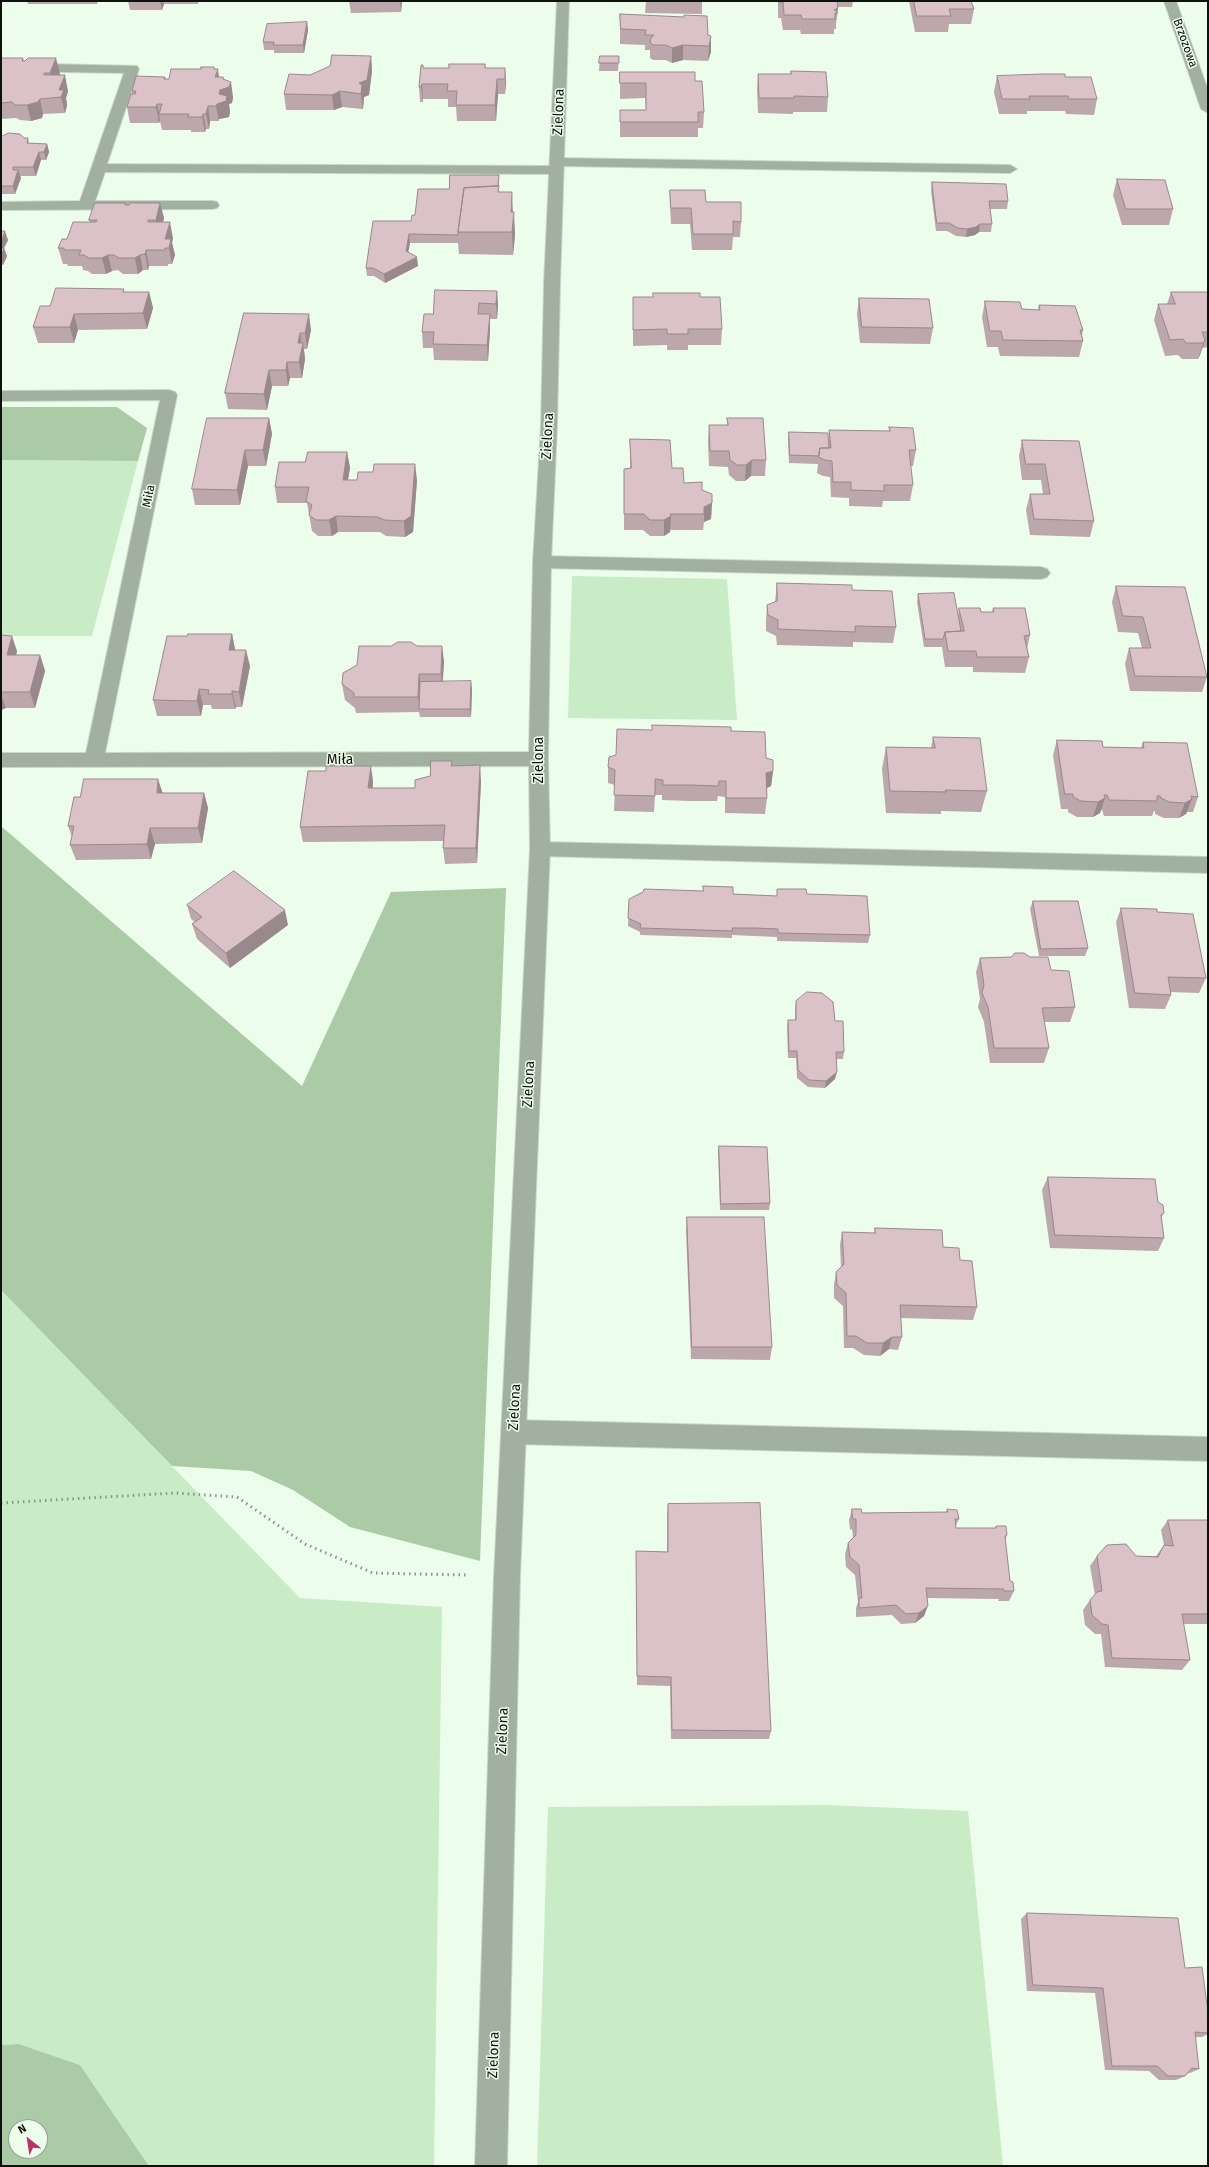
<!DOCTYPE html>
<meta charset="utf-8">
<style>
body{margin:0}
#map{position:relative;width:1209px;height:2167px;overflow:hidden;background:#edfdeb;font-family:"Fira Sans",sans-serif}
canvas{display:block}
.frame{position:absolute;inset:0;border:2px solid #0d120c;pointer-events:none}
.north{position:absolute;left:8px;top:2119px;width:40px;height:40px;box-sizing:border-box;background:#edfdeb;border:1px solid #939f92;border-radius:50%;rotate:330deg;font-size:11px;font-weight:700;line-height:16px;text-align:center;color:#0d120c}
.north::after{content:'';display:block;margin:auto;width:14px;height:18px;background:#bb316b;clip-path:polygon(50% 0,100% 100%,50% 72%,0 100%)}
</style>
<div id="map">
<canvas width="1209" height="2167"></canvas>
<div class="frame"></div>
<div class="north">N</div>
</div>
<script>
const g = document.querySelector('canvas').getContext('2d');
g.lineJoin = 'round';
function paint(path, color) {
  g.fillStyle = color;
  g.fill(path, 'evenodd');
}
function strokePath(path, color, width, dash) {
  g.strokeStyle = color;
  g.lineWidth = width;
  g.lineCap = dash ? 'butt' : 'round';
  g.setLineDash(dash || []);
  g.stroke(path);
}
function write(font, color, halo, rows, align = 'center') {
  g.font = font + ' "Fira Sans",sans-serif';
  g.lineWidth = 3;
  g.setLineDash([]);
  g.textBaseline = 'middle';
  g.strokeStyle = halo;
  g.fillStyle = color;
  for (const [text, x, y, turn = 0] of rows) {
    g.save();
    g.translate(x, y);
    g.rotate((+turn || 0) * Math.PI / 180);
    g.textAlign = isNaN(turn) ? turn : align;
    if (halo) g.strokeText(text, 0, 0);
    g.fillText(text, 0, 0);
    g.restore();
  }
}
const green = new Path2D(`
 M1,460L138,461L92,636H1Z
 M572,576L727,579L737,720L568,718Z
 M1,1290L300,1598L442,1607L434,2166H149L80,2065L19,2044L1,2045Z
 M827,1805L968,1811L1003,2166H537L548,1807Z`);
const forest = new Path2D(`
 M1,407H117L147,428L138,461L1,460Z
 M1,826L302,1086L391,892L506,888L480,1561L350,1527L293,1490L251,1471L172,1466L1,1290Z
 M19,2044L80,2065L149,2166H1V2045ZM16,2127H40V2151H16Z`);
const path = new Path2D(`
 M1,1503L175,1493L237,1497L305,1544L373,1573L466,1575`);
const service = new Path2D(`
 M1,63L137,66L139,69L107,164L555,166L550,162L557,158L1010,165L1017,169L1010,173L559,166L564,170L557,174L105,172L95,201H212L217,202L219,205L217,208L212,209L1,210V202L80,201L124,73L1,71Z
 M542,556L1041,567L1047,569L1050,573L1047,577L1041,579L542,568L536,566L533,562L536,558Z
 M540,842L1208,857V873L540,856L533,854L530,849L533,844Z
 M514,1420L1208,1437V1461L514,1444L505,1440L502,1432L505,1424Z`);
const minor = new Path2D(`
 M557,1H569L560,284L557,426L551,562L548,759L550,849L520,1576L507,2166H475L494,1576L530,849L529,766L1,767V753H86L160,400L1,401V391L169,390L175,392L177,395L105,753L529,752L533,562L541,426L544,284Z
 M1164,1H1176L1208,90V113L1201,109Z`);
const wall = new Path2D(`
 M27,1H98L97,4H28Z
 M128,1H199L198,4H164L162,10H130Z
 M349,1H402L401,12L351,13Z
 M646,1H702V14L645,13Z
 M778,1H853L852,7H838L836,24V29H834V34H801L800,30H783L781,18H778Z
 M909,1H971L974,9L971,24H949L948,32H915Z
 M620,14L708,35L711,52L708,61L683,60L672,63L666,60H653L650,58V50H645V45L620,44Z
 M307,22L308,30L304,53H274V50H264L263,42Z
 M371,56L372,71L369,95L364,97L363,109L342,107L334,110H286L284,94L310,75Z
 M600,56H619L618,71H599Z
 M1,58H23L24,61L60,74L59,75L68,91L66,98L67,105L65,113L43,114L42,118L31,121L20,120L16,118L1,119Z
 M485,64L486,68H505L506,83L505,94H498L496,121H457L456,107H448V99H423V102H420L419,87L424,68H449Z
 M215,69L219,77H223L224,80L233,97L232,103L229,104L230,112L229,117L219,119V121H210L209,129H206L205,132H191V130H162L160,121L159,123H130L127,107L132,94V91L165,77L166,79H169Z
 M791,71L828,97L827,112H793V114L758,113L757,90L758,74H790Z
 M620,72L695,81L704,112L703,128H698V137H620V110H646L645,98L620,99Z
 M997,76L1065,77L1097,99L1094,115L1066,114L1065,111H1027V114H999L994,92Z
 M1,137L28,138L29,143L47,144L49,152L46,160H41L36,176H20L21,178L15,194H1Z
 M499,175V192L513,212L515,235L513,255L459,254L458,243H410L408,252L418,266L385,283L374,276H367L366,268L411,221L415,215L449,189Z
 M1117,179L1173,209L1169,225H1122L1113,195Z
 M932,182L1008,201L1007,209H990L992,224L991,232H979L975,235L966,237L956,236L947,231H936L931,191Z
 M670,190L706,202L741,222L740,237H733L732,250H692L690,224H671L670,205Z
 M125,203L126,205H129L160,203L164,218L163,222L173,238L172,243L175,255L172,264H168V266H149L148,270H143L138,274H123L118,270L112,271L106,274H92L88,271L83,270L82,266H68L67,264H63L58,248L67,239L90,222L89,220Z
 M1,231L8,240L4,248L7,256L3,265H1Z
 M124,289V292H149L153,308L147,329L78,330L74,343H38L33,327L50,306Z
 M497,291L498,306L497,319H490V330L488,361L434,360L433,348H423L422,332L433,314Z
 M1171,292H1208V347L1202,348L1200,355L1198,359H1182L1178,355L1165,356L1154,320L1158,304H1167Z
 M633,297H700L722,329L721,345H688V350H667V345L633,346Z
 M859,298L933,328L930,344L860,343L857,314Z
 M985,301L1022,309L1038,310L1039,305L1083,330L1082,336L1083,341L1079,357L1000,356L998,347H987L982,317Z
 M244,313L311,330L307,349H304L305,359L302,378H290L288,386H272L267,410L228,409L225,393Z
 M269,418L272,434L266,466H248L240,505H195L192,489Z
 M727,418L766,460L765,476H751L745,481H736L729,475L728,467L709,466L708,441L709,425H727Z
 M889,427L916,450L913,466H910L913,485L910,501H883L882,507L849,506V498L831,497L830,477L823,476L817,473L818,464L789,463L788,440L789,432L829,438V430L889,431Z
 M630,439L672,468L684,483L702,490L712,503L711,519L704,522L703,530H670V532L664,536H650L643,530H624V469L630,468Z
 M1022,440L1079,441L1094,521L1090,537L1030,535L1026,510L1030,494H1043L1041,480H1022L1019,456Z
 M347,452L350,468L348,480H417L413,532L405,537L386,536L380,532H338L332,536H318L312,531L307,503H277L275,487L305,462Z
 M777,583L852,590L896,627L893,643L853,642V647L777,645L776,636L766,631V621L767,605L775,602Z
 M1116,586L1207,677L1202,692L1130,691L1125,664L1129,648H1142L1138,633L1118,632L1112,602Z
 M918,594L958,616L959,608L981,612H992L993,608L1030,635L1027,649L1029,657L1025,673L973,672V667H945L942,647H924L917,602Z
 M232,634L235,650L250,666L242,707H236L235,709H212L211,705H203L201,716H157L153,700L187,636Z
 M1,635L17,651L16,655H40L45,671L35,708H6L1,710Z
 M444,661L443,681L472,689L471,717H420L419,712L356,713L355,708L345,700L342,684Z
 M731,731L766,758L773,771L771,786L767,788V798L765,814L725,813V797L718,796L717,801H690L662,800V795H655L654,812L614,811L615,785L608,783V767Z
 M933,737L987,791L981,812L941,811V814L886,813L882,769L886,747L931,748Z
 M1057,740L1103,747L1141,748L1143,742L1198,797L1193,812H1187L1186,814L1179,818H1164L1155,814V811H1154L1152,816H1104L1102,810H1101L1100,813L1093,817H1077L1068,812V809H1061L1053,755Z
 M452,761V766L481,781L477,863L445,864L443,848L444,841L303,842L300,827L326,771L373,781V788H415L430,776Z
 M162,793H204L208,808L202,843L155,844L151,859L76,860L70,845L72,837L68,826L80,797Z
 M703,886L733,894L777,896L807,894L870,935L868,943L777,941V937L754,936L732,935V938L640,935V932L628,926L629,899L703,891Z
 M1033,901L1088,948L1085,956H1039L1030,909Z
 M187,905L288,925L230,968L197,939L192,924L195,922L191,919Z
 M1121,908L1157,912L1206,978L1199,993L1170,992L1171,995L1165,1009L1129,1008L1116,922Z
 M980,958L1051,970L1075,1007L1070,1022H1044L1049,1048L1044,1063H990L984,1022L978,1007L980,999L976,972Z
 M796,1001L835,1021L844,1052L843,1059H836L835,1079L825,1088L808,1087L797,1078L796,1058H788L787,1027L788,1020H795V1009Z
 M719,1146L770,1203L769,1210H720L718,1153Z
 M1048,1177L1158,1202L1164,1213L1161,1218L1164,1238L1158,1251L1050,1248L1042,1190Z
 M687,1217L772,1347L770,1360L691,1359L686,1230Z
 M875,1228L943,1247L960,1260L977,1307L973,1320L900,1318L902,1337L898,1350L889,1349L880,1356L864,1355L853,1348H844L843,1306L834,1298V1285L836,1272L841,1268L840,1245L842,1232L874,1233Z
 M668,1504L771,1731L769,1739H671L670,1686L637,1685L636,1551L667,1552V1515Z
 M852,1509L862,1513L946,1512L947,1509L959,1519L956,1525V1528H995L996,1526L1007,1535L1005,1540L1010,1581L1014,1591L1009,1601H998L999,1599L927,1598L924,1616L915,1623L901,1624L892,1615L856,1617V1608L858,1602L855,1575L846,1567L845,1554L848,1543L853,1538L852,1529L850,1530L849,1520Z
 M1168,1520H1208V1624H1183L1190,1660L1182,1670L1105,1667L1101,1634H1095L1085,1625L1083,1610L1090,1600L1095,1595L1090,1566L1097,1556H1156L1164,1545L1161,1530Z
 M1027,1913L1185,1968L1208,2012V2034L1202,2037H1195L1199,2069L1190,2073H1188L1185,2076L1176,2080H1159L1149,2071L1105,2070L1095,1993L1027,1991L1021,1919Z`);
const shadedWall = new Path2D(`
 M160,1H163L164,4L162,10Z
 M400,1H402L401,12Z
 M838,8L836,24L837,13L834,10Z
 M307,22L308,30L304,53L303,45Z
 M711,36V52L708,61L709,46Z
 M683,45V60L672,63V48Z
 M371,56L372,71L369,95L364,97L363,109L359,83Z
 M56,58L60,74L54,88L50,73Z
 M214,67L216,76L218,69L220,85L218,92L214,69Z
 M505,68L506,83L505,94Z
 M65,75L68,91L66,98L67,105L65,113L59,90Z
 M223,77L225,88L231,82L233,97L232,103L229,104L230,112L229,117L219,119V121L216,106Z
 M497,79L498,94L496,121L495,105Z
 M422,84L423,99V102L421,87Z
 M340,91L342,107L334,110L332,95Z
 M40,99L43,114L42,118L31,121L27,105Z
 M157,104L159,114L160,121L159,123L156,107Z
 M208,106L210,121L209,129L206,114Z
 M203,114L206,129L205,132L202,117Z
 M47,144L49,152L46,160L44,152Z
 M39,152L41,160L36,176L33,167Z
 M18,170L21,178L15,194L13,186Z
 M512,192L513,215L512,235L511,212Z
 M160,203L164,218L160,236L156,220Z
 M514,212L515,235L513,255L512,232Z
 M170,222L173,238L172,243L175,255L172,264L169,248L165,239Z
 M980,224L979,232L975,235L966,237L967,229Z
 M5,231L8,240L4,248L7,256L3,265L1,257V243Z
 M409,234L410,243L407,259L406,251Z
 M146,250L149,266L148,270L145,254Z
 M108,255L112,271L106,274L102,258Z
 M140,255L143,270L138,274L135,258Z
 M417,257L418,266L385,283L384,274Z
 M497,291L498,306L497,319L496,304Z
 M149,292L153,308L147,329L143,313Z
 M74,314L78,330L74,343L70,327Z
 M309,314L311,330L307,349L305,333Z
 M490,314V330L488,361L487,345Z
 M300,333L302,346L303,343L305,359L302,378L299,362L298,343Z
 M1205,340L1200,355L1198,359L1203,343Z
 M287,362L290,378L288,386L286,370Z
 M269,370L272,386L267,410L264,394Z
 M269,418L272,434L266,466L263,450Z
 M245,450L248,466L240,505L237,490Z
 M347,452L350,468L345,496L343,480Z
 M752,460L751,476L745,481L746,465Z
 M415,464L417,480L413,532L405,537L404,521Z
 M712,503L711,519L704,522V507Z
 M336,516L338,532L332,536L329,520Z
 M671,516L670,532L664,536V520Z
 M232,634L235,649L232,666L229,650Z
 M12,636L17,651L12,671L7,655Z
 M442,646L444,661L442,689L441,674Z
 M246,650L250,666L242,707L239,692Z
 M40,655L45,671L35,708L30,692Z
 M419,674L421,690L420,709L418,697Z
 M471,681L472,689L471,717L470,709Z
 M199,689L203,705L201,716L197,701Z
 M232,691L236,707L235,709L232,694Z
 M1,695L6,708L1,710Z
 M480,765L481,781L477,863L476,848Z
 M371,766L373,781L371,803L368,788Z
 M773,771L771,786L765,789L766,773Z
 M158,779L163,794L157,793Z
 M204,793L208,808L202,843L198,828Z
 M1105,798L1100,813L1093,817L1098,802Z
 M1192,799L1186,814L1179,818L1185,803Z
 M150,828L155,844L151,859L147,844Z
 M285,910L288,925L230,968L226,953Z
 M837,1072L835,1079L825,1088L826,1081Z
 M892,1337L889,1349L880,1356L883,1343Z
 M928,1606L924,1616L915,1623L919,1613Z`);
const building = new Path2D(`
 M779,1H837L838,8L834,10H836L837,13H835V19H802L801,15H784L783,2H779Z
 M914,1H971L974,9H949L951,16H917Z
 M620,14L684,17V15L707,16L708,35L711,36L709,46L683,45L672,48L666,45H653L650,42L651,38L654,35H645L646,30L621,29Z
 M307,22L303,45H273L274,42H263L267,24Z
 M332,55L371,56L367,80L359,83L362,85L361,94L340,91L332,95L284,94L289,74L310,75L330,66Z
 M600,56H619V63H599Z
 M1,58H23L22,61H25L28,58H56L50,73H44V75H65L59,90H64L61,97L40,99L38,102L27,105H15L12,102L1,103Z
 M449,64H485V68H505V79H497L495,105H456L457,91H447L448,84H422L421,87H419L421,65H423V68H449Z
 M201,67H214V69H218L215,77H223V79L231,82L229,87L220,90L219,94L227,96L226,101L217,104L216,106H208L206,114H203L202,117H188L189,114H159L162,104H157L156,107H127L131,94H135L136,91H132L136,76L165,77L164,79H169L171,69H201Z
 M791,71L826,72L828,97L794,96V98H759L758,74H791Z
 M620,72H695V81H702L704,112H698V122H620V110H646V83H620Z
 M1043,74H1065V77H1091L1097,99H1069L1068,96H1029L1030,99H1002L997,76Z
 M9,133L20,134L24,138H28L27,143L47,144L44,152H39L33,167H13V170H18L13,186H1V137Z
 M450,175H499L498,186L464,188L458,232V235L409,234L406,251L417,257L384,274L373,268H366L373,221H411L412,215H415L418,189H449Z
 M1117,179L1165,180L1173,209H1126Z
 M932,182L1006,184L1008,201H989L992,224H980L976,227L967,229L958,228L949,223H937Z
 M499,186L498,192H512L511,212H514L512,232H458L464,188Z
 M670,190H705L706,202H741V222L733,221V234H693L691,208H671Z
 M95,203H125V205H129L130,203H160L156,220H148V222H170L165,239H171L169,248H165V250H146L145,254L140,255L135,258H119L114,255H108L102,258H89L84,255H79L81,250H64V248H58L62,239H67L73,222H96L97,220H89Z
 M1,231H5L1,243Z
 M1,248H4L1,256Z
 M56,288L124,289L123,292H149L143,313L74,314L70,327H33L40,306H50Z
 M435,290L497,291L496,304L479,303L478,314H490L487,345L433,344L434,332H422L424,314H433Z
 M1171,292H1208V332H1202L1205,340L1203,343H1186L1183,339L1170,340L1158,304H1175Z
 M653,293H700V297H720L722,329H688V334H667V329L633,330V297H653Z
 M859,298L929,299L933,328L862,327Z
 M985,301L1020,302L1022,309L1040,310L1039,305L1075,306L1083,330H1080L1083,341L1003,340L1001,331H990Z
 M244,313L309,314L305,333H300L298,343H303L299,362H287L286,370H269L264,394L225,393Z
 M207,418H269L263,450H245L237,490L192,489Z
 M727,418H763L766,460H752L746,465H737L730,460L729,451H710L709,425H728Z
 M889,427L913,428L916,450H909L913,485H884V491L851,490V482H833L832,461L825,460L818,457L820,448H831L829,430L890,431Z
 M789,432L828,433L829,448H820L819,456L790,455Z
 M630,439L670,440L672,468H683L684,483L702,482V490L712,494V503L704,507V514H670L671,516L664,520H650L644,514H624V469L631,468Z
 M1022,440L1079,441L1094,521L1034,519L1030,494H1050L1045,464H1026Z
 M308,452H347L343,480H357L358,472H373L374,464H415L411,516L404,521L384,520L378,517L336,516L329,520H316L309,515L312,505L306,501L309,487H275L279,462H305Z
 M777,583L852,585V590L892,591L896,627L855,626V632L778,629V620L768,615L767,605L777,601Z
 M1116,586L1185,587L1207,677L1135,676L1129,648H1151L1143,617L1123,616Z
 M954,593L961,631L945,632L943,639H925L918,594Z
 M959,608H980L981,612H994L993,608H1025L1030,635L1024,636L1029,657H977L976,651H948L945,632L964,631Z
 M188,634H232L229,650H246L239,692L232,691V694H208L209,690L199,689L197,701L153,700L167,636H187Z
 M1,635L12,636L7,655H40L30,692H1Z
 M398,642H411L417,646H442L441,674H419L418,697H354V693L342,684L343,673L357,665L359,646H391Z
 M471,681L470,709H419L420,682Z
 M652,725L731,727V731L765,732L766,758L773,760V771L766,773L767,798H726V781H719L718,786L691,785H663V780L655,779V796L614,795L615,770L608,767L609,757L616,755L617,729L652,730Z
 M933,737L980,738L987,791L945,790L946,792L890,791L886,747L935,748Z
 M1057,740L1102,741L1103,747L1144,748L1143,742L1187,743L1198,797L1191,796L1192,799L1185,803L1169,802L1161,798L1160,796H1157V801L1109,800L1107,795H1104L1105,798L1098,802L1081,801L1073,797V794H1065Z
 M431,761H452L451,766L480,765L476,848H443L445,825L300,827L308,771H326V766H371L368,788H415V780L430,776Z
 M84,779H158L157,793H204L198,828H150L147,844L70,845L74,826H68L74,797H80Z
 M234,871L285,910L226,953L192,924L202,917L187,905Z
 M703,886L733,887V894L777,896V889H806L807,894L867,896L870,935L778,933V929L755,928H732L733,931L640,928L641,924L628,918L629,899L643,892L644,889L703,891Z
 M1033,901H1078L1088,948L1041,949Z
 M1121,908L1157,909V912L1193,914L1206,978L1168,977L1171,995L1135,993Z
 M1015,953H1024L1030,957H1048L1051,970L1069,971L1075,1007L1042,1008L1049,1048H994L988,1007L982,993L984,985L980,958L1011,957Z
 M807,992L822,993L833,1002L835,1021H843L844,1052H836L837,1072L826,1081L809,1080L798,1070L797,1051H789L788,1020H796V1001Z
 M719,1146L767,1147L770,1203L721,1204Z
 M1048,1177L1155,1179L1158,1202L1163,1205L1164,1213L1161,1215L1164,1238L1055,1235Z
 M687,1217H764L772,1347H692Z
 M875,1228L942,1230L943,1247L959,1248L960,1260L972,1261L977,1307L900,1305L902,1337H892L883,1343H867L856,1336H847L846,1293L837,1285L836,1272L844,1264L842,1232L875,1233Z
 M760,1503L771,1731L672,1730L671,1677L637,1676L636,1551L668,1552V1504Z
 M852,1509H861L862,1513L948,1512L947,1509L957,1510L959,1519H955L956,1528H996V1526H1006L1007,1535L1005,1536L1010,1581L1013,1582L1014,1591H1004V1589L926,1588L928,1606L919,1613L906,1614L896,1605L859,1608V1598H862L859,1565L850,1557L848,1543L856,1535V1519H853Z
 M1168,1520H1208V1614H1182L1190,1660L1112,1658L1108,1625L1102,1624L1092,1615L1090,1600L1097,1592L1102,1591L1097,1556L1107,1545L1126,1544L1136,1556L1158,1557L1164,1545L1173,1546Z
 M1027,1913L1178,1918L1185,1968L1202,1967L1208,2012V2033L1195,2032L1199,2069L1192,2068L1185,2076H1168L1157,2066H1112L1103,1988L1033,1985Z`);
const farStreetnames = [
 ["Brzozowa",1185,43,70],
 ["Miła",149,496,-78]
];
const streetNames = [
 ["Zielona",559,112,-88],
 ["Zielona",548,436,-87],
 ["Miła",340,760],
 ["Zielona",539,760,-90],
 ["Zielona",529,1084,-87],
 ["Zielona",515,1407,-87],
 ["Zielona",503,1731,-88],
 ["Zielona",494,2055,-88]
];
paint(green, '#c9ebc5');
paint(forest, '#aacba6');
strokePath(service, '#c9d7c7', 2);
strokePath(minor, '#c9d7c7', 2);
strokePath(path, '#8a9588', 3, [1.5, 4]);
paint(service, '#a2b0a0');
paint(minor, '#a2b0a0');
paint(wall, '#bba7ac');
paint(shadedWall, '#99888c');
paint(building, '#dac2c8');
strokePath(building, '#99888c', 1);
write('12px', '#0d120c', '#edfdeb', farStreetnames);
write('14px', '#0d120c', '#edfdeb', streetNames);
</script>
